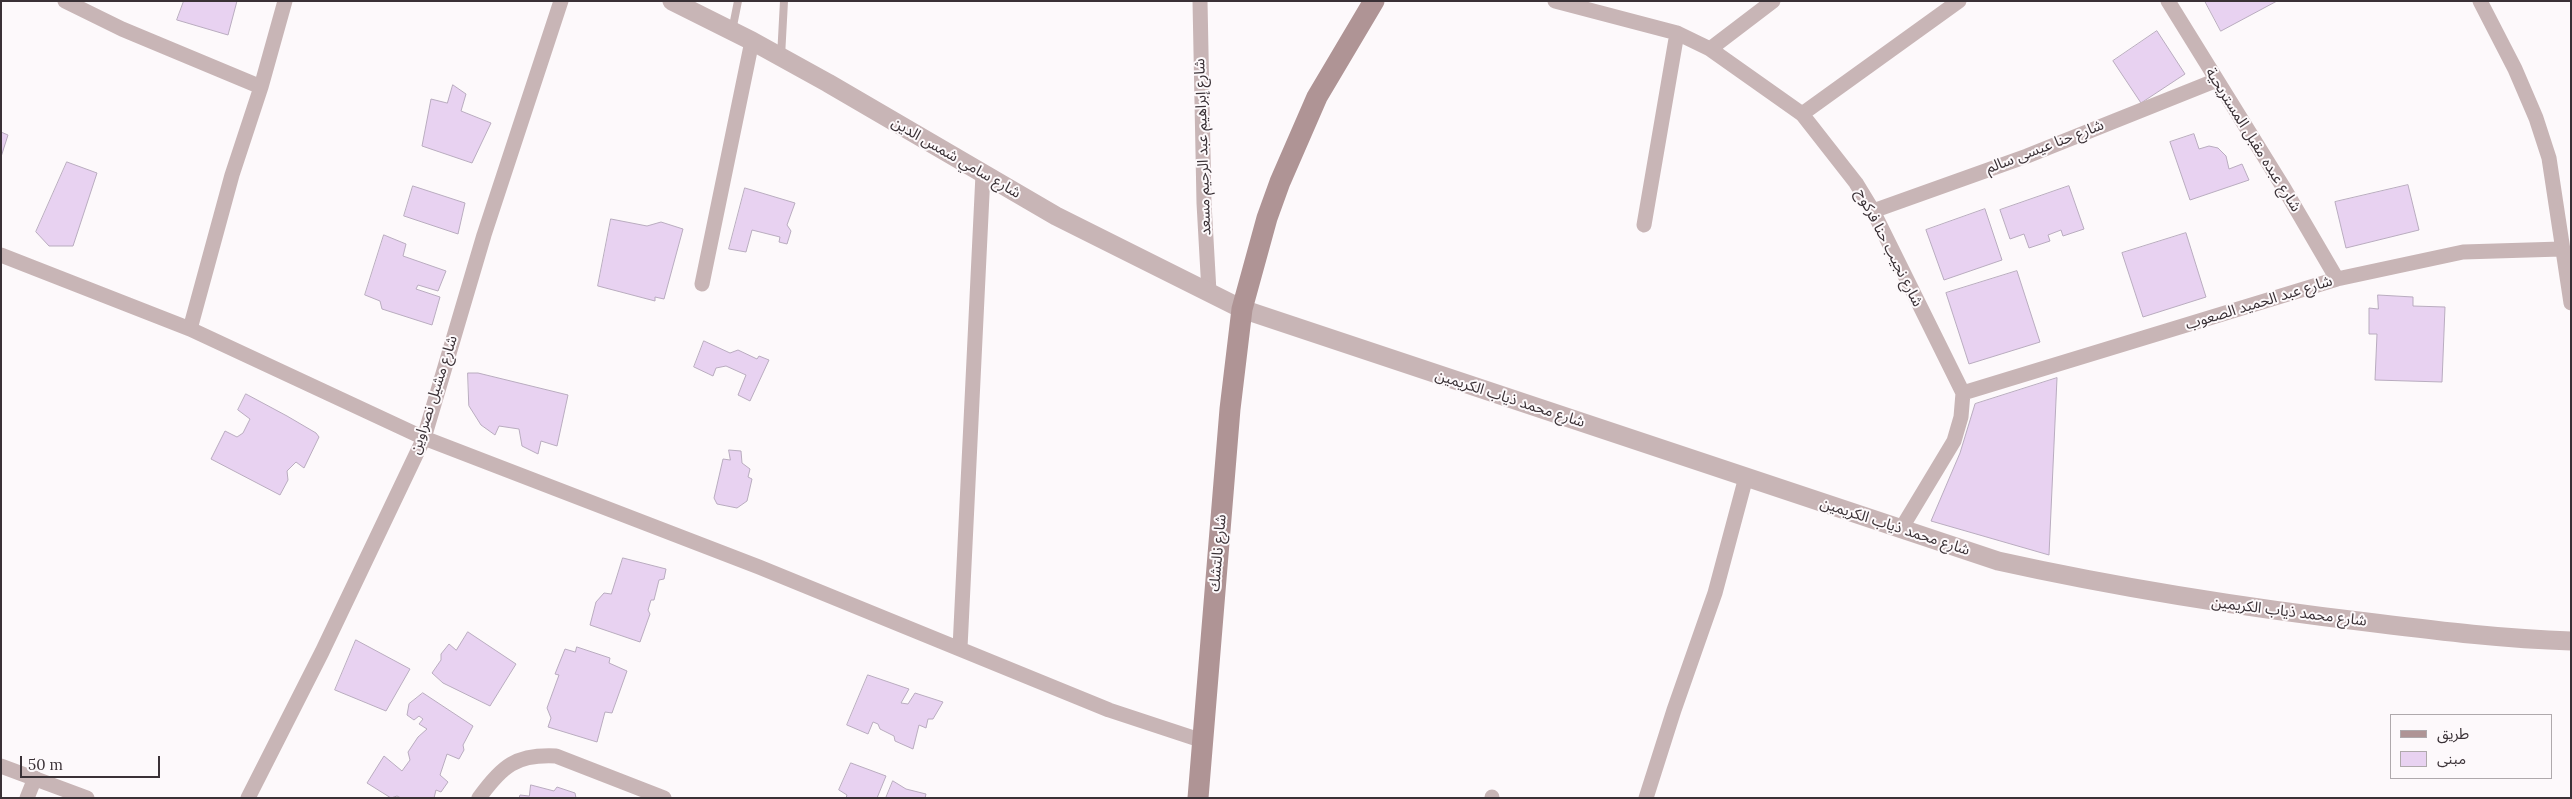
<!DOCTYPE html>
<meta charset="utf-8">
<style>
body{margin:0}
#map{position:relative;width:2572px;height:799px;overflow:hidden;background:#fdf9fb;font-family:Lora,"Noto Sans Arabic",serif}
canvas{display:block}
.frame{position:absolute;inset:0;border:2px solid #3a3136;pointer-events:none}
.legend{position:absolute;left:2390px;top:714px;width:162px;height:65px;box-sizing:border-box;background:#fdf9fb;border:1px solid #afa9ac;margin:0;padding:6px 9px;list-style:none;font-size:15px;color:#3a3136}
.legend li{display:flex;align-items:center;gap:10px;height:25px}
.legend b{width:25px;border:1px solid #afa9ac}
.scale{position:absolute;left:20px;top:756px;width:140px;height:22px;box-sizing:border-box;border:2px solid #3a3136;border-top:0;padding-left:6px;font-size:15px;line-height:18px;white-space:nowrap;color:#3a3136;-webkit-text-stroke:4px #fdf9fb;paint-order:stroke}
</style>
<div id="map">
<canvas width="2572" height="799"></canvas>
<div class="frame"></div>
<ul class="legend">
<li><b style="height:6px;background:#af9495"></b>طريق</li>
<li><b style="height:14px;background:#e8d2f1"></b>مبنى</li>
</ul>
<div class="scale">50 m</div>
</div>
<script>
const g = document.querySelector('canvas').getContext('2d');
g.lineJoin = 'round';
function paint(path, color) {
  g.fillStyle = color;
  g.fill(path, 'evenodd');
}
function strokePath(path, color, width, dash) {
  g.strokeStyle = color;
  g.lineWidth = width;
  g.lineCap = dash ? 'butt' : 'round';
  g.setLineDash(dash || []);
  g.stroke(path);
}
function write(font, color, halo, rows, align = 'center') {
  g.font = font + ' Lora,"Noto Sans Arabic",serif';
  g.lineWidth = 4;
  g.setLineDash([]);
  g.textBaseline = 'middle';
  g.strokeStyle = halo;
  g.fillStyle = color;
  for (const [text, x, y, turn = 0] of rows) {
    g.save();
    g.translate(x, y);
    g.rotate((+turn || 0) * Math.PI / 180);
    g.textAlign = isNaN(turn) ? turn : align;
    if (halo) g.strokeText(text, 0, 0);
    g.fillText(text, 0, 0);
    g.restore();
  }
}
const building = new Path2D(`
 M184,1H237L228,35L177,20Z
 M2205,1H2277L2221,31Z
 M2157,31L2185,74L2141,103L2113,61Z
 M453,85L466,94L461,111L491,123L472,163L422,146L431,99L447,103Z
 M1,132L8,135L1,157Z
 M2194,134L2199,149L2209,146L2218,148L2226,156L2229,169L2242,164L2249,180L2190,200L2170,142Z
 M67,162L97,173L73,246H49L36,232Z
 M2408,185L2419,230L2346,248L2335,202Z
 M413,186L465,203L458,234L404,216Z
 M2069,186L2084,229L2063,236L2061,230L2048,235L2050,241L2029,248L2024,234L2010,239L2000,210Z
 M745,188L795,203L787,225L791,231L787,244L779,242L780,237L752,230L746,252L729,249Z
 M1985,209L2002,260L1944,280L1926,230Z
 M611,219L647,226L661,222L683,229L664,299L655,297V301L598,286Z
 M2186,233L2206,297L2143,317L2122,253Z
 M384,235L406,244L403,256L446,271L438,291L418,285L416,289L440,297L432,325L382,309L380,301L365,295Z
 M2017,271L2040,342L1969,364L1946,293Z
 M2378,295L2413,297V306L2445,307L2442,382L2375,380L2377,334H2369V308L2378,309Z
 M704,341L730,353L738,350L757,359L759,356L769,360L750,401L738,395L746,375L726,366L716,368L713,376L694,367Z
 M468,373H478L568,395L557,446L541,441L538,454L522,446L519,429L499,426L495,435L481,425L469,406Z
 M2057,378L2049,555L1931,521L1960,453L1975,404Z
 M246,394L287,416L316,433L319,437L304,468L296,462L287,471L288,480L280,495L211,459L225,431L237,437L243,433L250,419L238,410Z
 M729,450L741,451L742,463L750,469L748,477L752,479L747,501L737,508L717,504L714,498L723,459L730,460Z
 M623,558L666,569L664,579L659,580L654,600H651L648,610L650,614L640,642L590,625L596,602L604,593L611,594Z
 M468,632L516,664L490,706L443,683L432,673L441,660V654L449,644L456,650Z
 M356,640L410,669L386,711L335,690Z
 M577,647L610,658L609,663L627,671L612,713L605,712L597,742L548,727L551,718L547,708L559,675L555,674L565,649L575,652Z
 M868,675L909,689L901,703L908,704L915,693L943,702L933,719H928L926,728L919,725L913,749L895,741L894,736L880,729L878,724L873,722L868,734L847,725Z
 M423,693L473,726L463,745L464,750L459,759L447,754L440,775L448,782L441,792L436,790L434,798H401L397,796L391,798L367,783L384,756L402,771L410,760L408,752L418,737L427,729L419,724L423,719L419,716L414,720L407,715L409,704Z
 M851,763L886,776L877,798H846L847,795L839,790Z
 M893,781L906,789L926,794L925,798H886Z
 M531,785L554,791L557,787L575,793L576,798H519L520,795L529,796Z`);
const service = new Path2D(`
 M732,31L738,1
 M781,57L784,1`);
const minor = new Path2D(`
 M65,1L122,29L261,87L232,175L190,329L424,438L759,567L1109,710L1203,741
 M1200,1L1204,203L1209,292
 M1555,1L1677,33L1710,49L1802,114L1856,183L1873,211L1963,393L1961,417L1954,441L1901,529
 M2168,1L2285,190L2337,279
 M2480,1L2515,69L2536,118L2549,158L2571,303
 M1710,49L1773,1
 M261,87L285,1
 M1802,114L1959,1
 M1873,211L2027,156L2217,80
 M1644,225L1677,33
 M1,255L190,329
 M702,284L752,41
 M1963,393L2337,279L2463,252L2561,249
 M960,648L983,174
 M1,766L87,798
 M27,798L35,778
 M248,798L322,652L424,438L484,235L561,1
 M479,798C502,766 516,754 556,756L664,798
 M1492,798V797
 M1646,798L1674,710L1715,593L1746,477`);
const tertiary = new Path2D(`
 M672,1L752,41L828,83L1056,216L1242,309L1998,561C2124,589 2247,608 2375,623C2440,631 2505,639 2571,641`);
const secondary = new Path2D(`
 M1198,798L1230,409L1242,309L1267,218L1280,182L1317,97L1374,1`);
const streetNames = [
 ["شارع عبده مقبل المستريحية",2253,140,58],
 ["شارع إبراهيم عبد الرحيم مسعد",1203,147,-92],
 ["شارع حنا عيسى سالم",2045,147,-21],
 ["شارع سامي شمس الدين",956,158,30],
 ["شارع نجيب حنا فركوح",1889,248,63],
 ["شارع عبد الحميد الصعوب",2259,303,-17],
 ["شارع مشيل نصراوين",434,395,-72],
 ["شارع محمد ذياب الكريمين",1510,399,18],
 ["شارع محمد ذياب الكريمين",1895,527,18],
 ["شارع نالتشك",1218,553,-85],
 ["شارع محمد ذياب الكريمين",2289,612,7]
];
paint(building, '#e8d2f1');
strokePath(building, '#b9acbf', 1);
strokePath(service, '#c8b5b6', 8);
strokePath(minor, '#c8b5b6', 15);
strokePath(tertiary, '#c8b5b6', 19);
strokePath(secondary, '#af9495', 21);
write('15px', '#3a3136', '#fdf9fb', streetNames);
</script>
